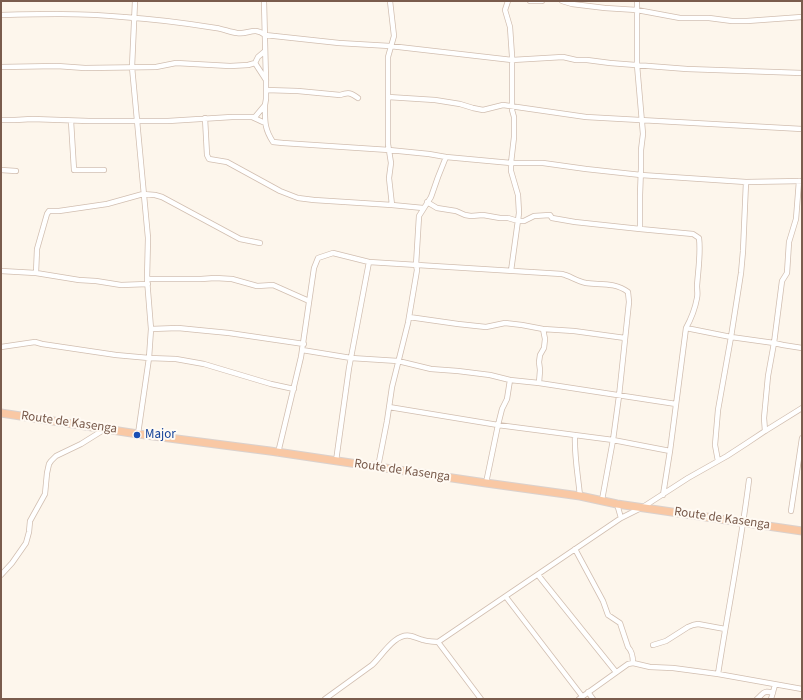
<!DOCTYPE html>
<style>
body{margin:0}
#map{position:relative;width:803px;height:700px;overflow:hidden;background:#fdf6ec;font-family:"Source Sans 3",sans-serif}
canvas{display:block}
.frame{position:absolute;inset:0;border:2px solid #7a5c4d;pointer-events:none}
</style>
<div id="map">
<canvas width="803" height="700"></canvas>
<div class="frame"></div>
</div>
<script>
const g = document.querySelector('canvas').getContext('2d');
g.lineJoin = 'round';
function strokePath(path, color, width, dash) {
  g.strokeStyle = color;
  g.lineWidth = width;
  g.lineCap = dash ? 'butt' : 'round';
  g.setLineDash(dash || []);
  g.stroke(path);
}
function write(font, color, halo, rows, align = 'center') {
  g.font = font + ' "Source Sans 3",sans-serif';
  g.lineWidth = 4;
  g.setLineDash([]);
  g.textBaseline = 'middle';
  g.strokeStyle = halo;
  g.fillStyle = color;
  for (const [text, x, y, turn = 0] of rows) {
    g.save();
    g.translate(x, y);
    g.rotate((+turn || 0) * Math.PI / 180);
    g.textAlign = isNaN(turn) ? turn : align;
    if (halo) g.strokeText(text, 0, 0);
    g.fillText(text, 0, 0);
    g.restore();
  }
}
const minor = new Path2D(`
 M135,1L132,67L148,238L147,279L151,329L149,358L138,434
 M390,1L394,36L388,57V144L391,163L389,178L392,205
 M508,1L505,10L510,27L512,56V110L514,117V137L511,163V171L518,195L519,213L511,271
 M530,1H542
 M562,1L572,4L605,8L637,10L680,18H709L732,21H747L802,17
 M637,1V65L643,134L641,150V168L640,195V229
 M1,15C41,14 82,13 123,17C154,19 185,23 216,28C223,29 230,32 237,33C249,35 253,26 265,35L339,43L390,46L512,60L563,57L576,60H587L610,63L687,69L802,73
 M255,63L266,80
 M1,67L57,66L85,68L156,67L176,63L230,66L248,65L255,63L258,57L265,51
 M266,90L298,91L340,95C349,92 351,93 358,98
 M388,97L435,100L460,104L473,108L483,110L503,105L586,117L802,129
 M265,105C265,121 264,128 273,142L283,143L389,150L429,154L446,157L511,163H543L586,169L641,175L746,182L802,181
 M252,117L265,123
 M205,118L207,155L209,159L227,162L280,191L298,198L314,200L392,205L423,208
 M1,120H15L32,119L89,121H168L232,117H255L265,105L266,99V81L264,1
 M71,121L74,170H104
 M1,170L16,171
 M427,202L437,208L456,211L465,215L471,216L483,215L500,218H508L518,221H524L534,216L550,215L552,218L575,222L640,229L693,234L699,238C701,253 698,271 697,286C697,290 698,294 697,298C695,309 691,319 686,328L670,451L663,495
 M1,271L36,273L79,280L96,281L121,285L148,284
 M36,273L37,249L47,214L49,211H59L107,204L143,194L155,195L162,197L240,239L260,243
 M147,279H201L215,278L232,279L257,286L273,285L309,301
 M409,317L458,324L486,327L505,323L522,325L543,329L574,331L625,338
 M686,328L731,337L774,343L783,345L802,348
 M151,329L178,328L198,330L229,333L304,344
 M1,347L35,342L42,344L116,355L149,358L176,359L204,364L271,384L294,389
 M302,350L351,358L398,361L431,369L458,371L490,375L510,380
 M539,383L540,370L539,362L540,355L544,348L545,339L543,329
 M389,407L498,425L613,440L670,451
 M765,431L764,418L768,376L774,343L782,281L787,273L789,242L796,219L799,181
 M575,435C574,455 578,475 580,496
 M278,453L301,357L314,268L318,258L333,253L369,262L562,274C570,276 577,281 586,283C600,285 615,282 628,292L629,302L619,396L613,440L602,500
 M336,461L349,368L369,262
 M718,461L715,445L718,410L731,337L741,273L743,251L746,182
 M378,467L387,421L392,387L408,323L417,270L416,265L419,216L431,197L438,177L446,157
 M486,483L498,425L502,409L507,399L510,380L539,383L676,404
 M617,504L621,518
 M791,511L802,438
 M575,549L603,601L608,615L620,623L628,647C632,651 633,657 633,663
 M1,575L12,563L26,543L29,532L30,521L45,494L47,473L49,464L51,461L56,456L81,444L105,429
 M538,575L616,672
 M506,597L582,696
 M438,642L481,699
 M653,645L666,641L688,627L693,625L698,624L725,629
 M718,674C728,609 741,545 749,480
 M588,692L593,699
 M325,699L372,665C382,656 395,632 411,636C415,637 419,639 423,640C428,642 432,641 438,642L621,518L643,507L688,478L727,456L747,443L765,431L802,408
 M579,699L628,664L633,663L650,667L673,668L718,674L802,689
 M757,699C764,693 763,690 773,693
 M771,699L775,685`);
const trunk = new Path2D(`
 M1,413L138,434L270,451L486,483L580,496L617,504L802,531`);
const markers = [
 [137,435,4,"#1a4fb4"]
];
const streetNames = [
 ["Route de Kasenga",69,423,8],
 ["Route de Kasenga",402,471,8],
 ["Route de Kasenga",722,519,8]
];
const transitNames = [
 ["Major",145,435]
];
strokePath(minor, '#d1beb0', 6);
strokePath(trunk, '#dad1cd', 9);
strokePath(minor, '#fff', 4.5);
strokePath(trunk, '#f9c8a4', 7);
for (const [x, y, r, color] of markers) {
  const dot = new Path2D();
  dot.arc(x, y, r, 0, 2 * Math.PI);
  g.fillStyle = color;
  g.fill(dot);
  strokePath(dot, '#fffaf3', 1.5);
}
write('13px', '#7a5c4d', '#fffaf3', streetNames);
write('13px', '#164399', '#fffaf3', transitNames, 'left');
</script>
